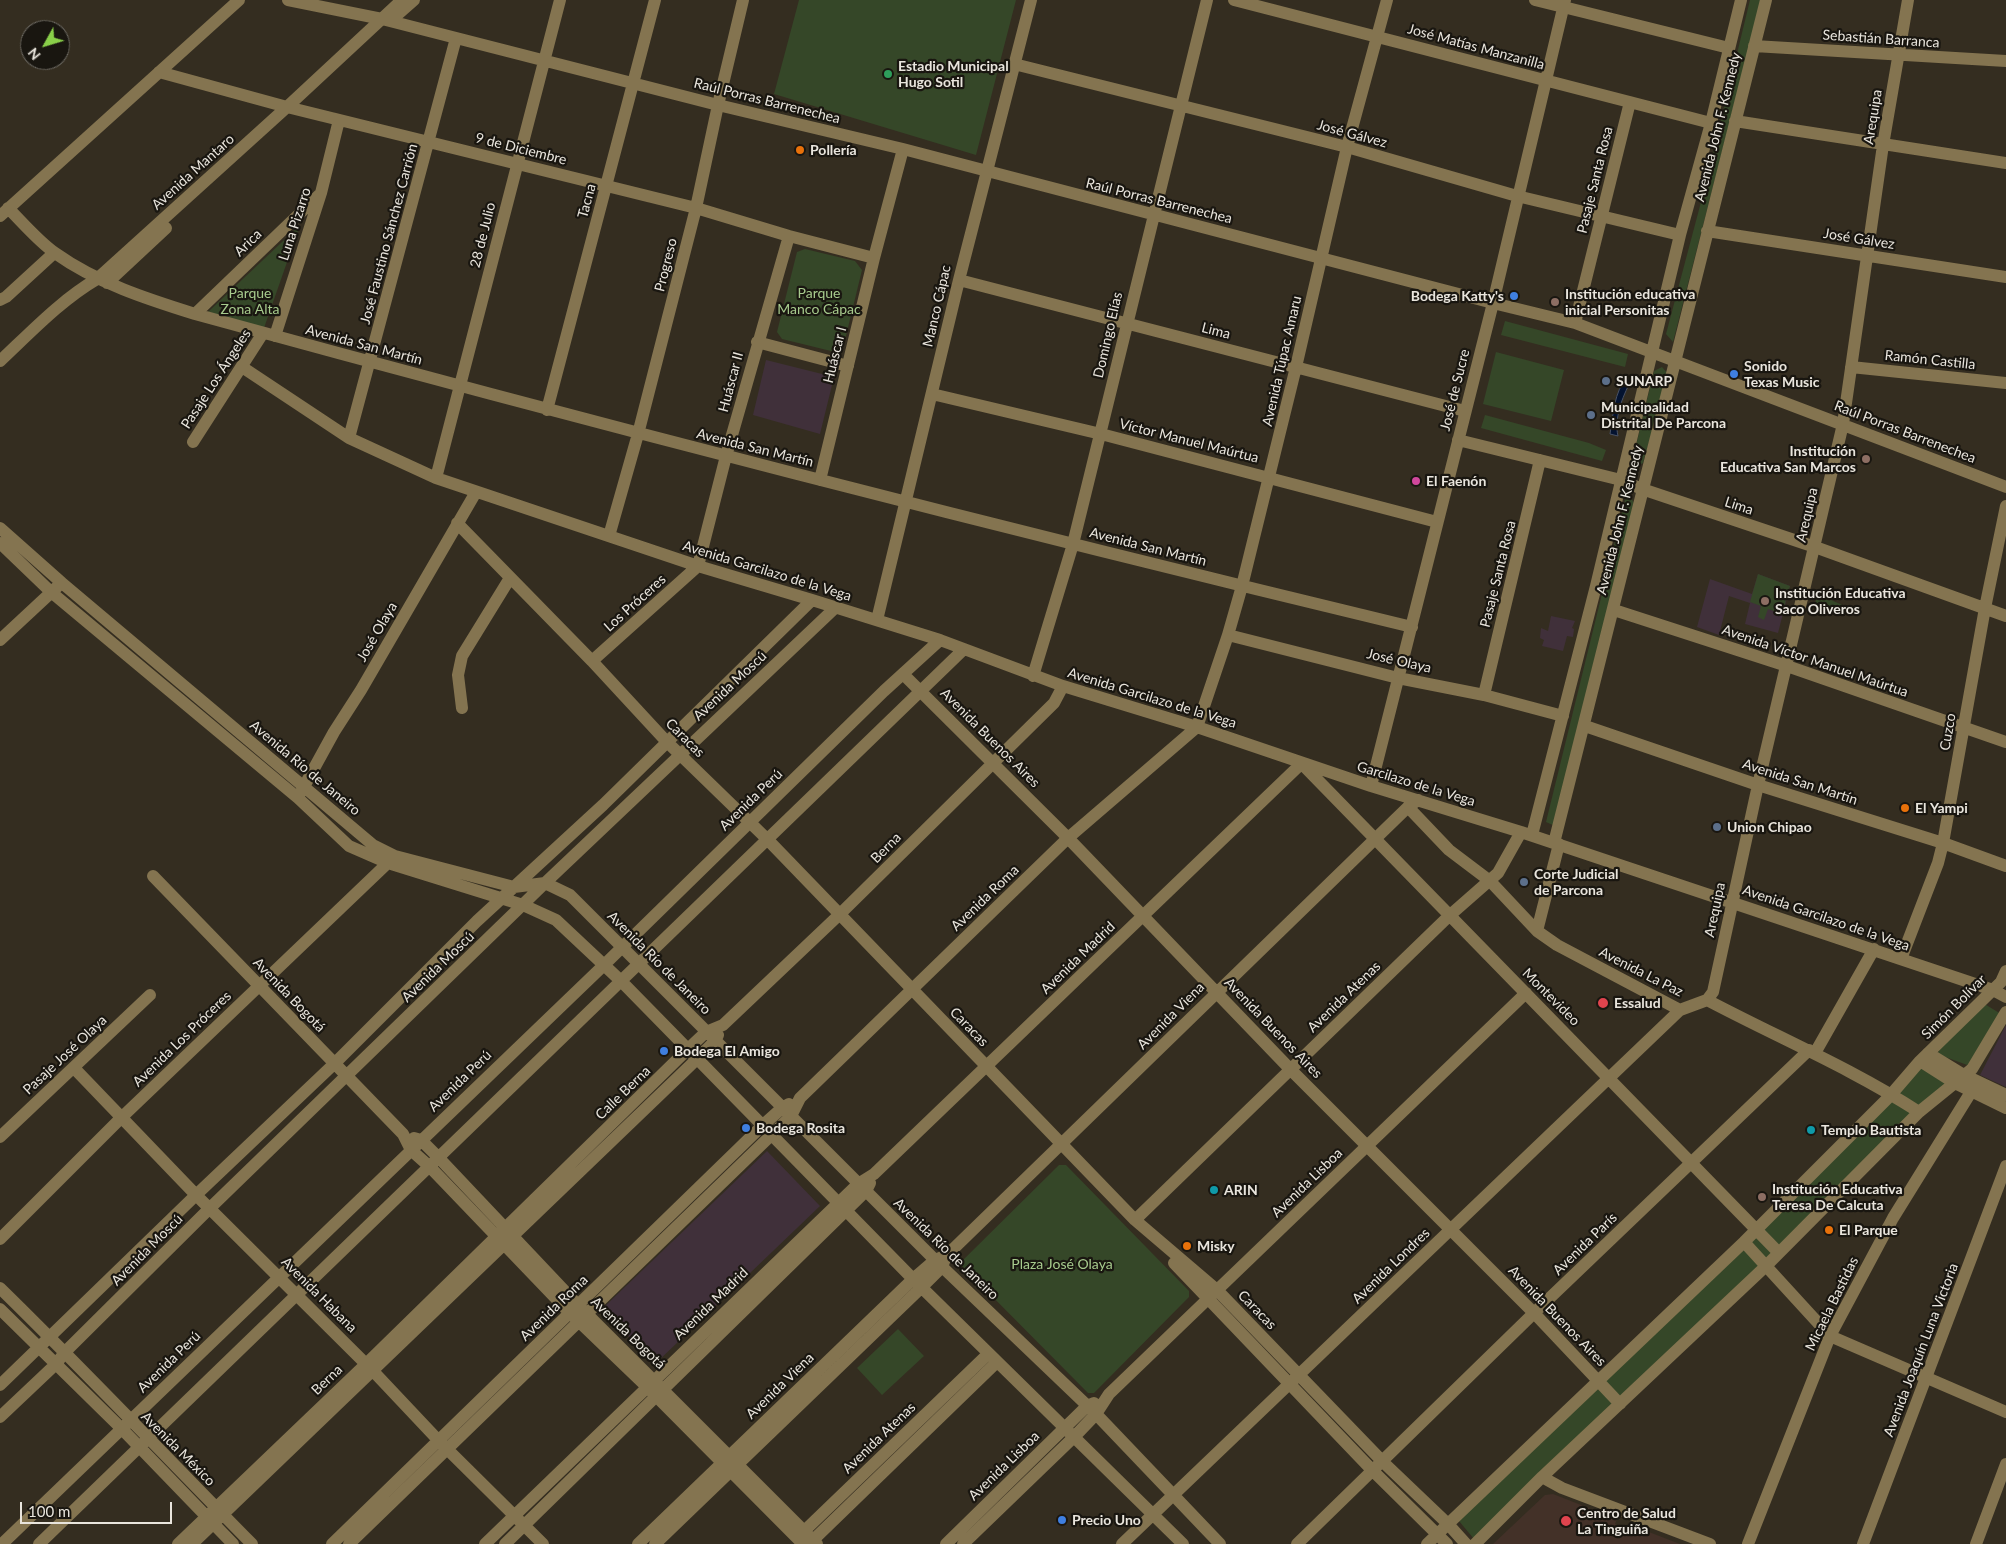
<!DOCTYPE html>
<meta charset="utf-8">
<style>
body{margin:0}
#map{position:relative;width:2006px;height:1544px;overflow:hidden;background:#342d20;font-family:Lato,sans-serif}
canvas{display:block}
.north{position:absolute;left:20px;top:20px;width:50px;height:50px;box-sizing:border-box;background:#191610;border:1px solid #6c6962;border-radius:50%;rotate:231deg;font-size:14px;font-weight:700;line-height:20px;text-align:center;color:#e9e5dd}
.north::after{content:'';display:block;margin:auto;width:18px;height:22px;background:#89cf49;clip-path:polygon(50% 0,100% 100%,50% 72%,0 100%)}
.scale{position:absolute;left:20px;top:1502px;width:152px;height:22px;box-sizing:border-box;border:2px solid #e9e5dd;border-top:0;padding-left:6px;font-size:15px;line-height:18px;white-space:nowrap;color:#e9e5dd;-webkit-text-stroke:4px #191610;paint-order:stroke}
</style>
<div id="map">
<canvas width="2006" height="1544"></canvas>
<div class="north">N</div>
<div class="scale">100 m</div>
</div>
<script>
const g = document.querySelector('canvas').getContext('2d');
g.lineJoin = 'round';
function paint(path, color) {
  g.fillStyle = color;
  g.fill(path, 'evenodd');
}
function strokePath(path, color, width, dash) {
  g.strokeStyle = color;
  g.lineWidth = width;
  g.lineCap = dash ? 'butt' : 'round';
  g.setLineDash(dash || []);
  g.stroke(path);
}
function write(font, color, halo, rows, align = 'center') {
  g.font = font + ' Lato,sans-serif';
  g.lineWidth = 4.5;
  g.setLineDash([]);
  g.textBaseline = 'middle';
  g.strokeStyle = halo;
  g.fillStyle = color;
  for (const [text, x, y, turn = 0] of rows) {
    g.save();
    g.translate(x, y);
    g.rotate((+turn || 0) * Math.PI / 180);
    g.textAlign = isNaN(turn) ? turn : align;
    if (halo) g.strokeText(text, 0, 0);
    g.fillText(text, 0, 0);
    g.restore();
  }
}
const education = new Path2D(`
 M766,360L834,377L820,434L753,415Z
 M1758,574L1790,586L1778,633L1745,624L1750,603L1729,596L1719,635L1697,627L1710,579L1752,594Z
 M1551,616L1575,621L1572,628L1574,629L1573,637L1567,636L1563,651L1542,646L1544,640L1540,638L1541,628L1548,631Z
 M2006,1025V1087L1980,1075Z
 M767,1151L820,1206L655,1364L602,1309Z`);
const medical = new Path2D(`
 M1553,1494L1617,1519L1615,1524L1631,1531L1636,1527L1680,1544H1493L1545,1495Z`);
const green = new Path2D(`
 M799,0H1016L976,155L774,94Z
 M1750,0H1761L1673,342L1666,334L1701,202Z
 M300,225L264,328L208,312Z
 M805,249L855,261L862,270L844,344L839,350L835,352L782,339L777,332L797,252Z
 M1505,321L1628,354L1625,367L1501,335Z
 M1496,352L1564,370L1551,421L1483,404Z
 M1662,367L1668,374L1643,463L1636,467L1632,462L1654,371Z
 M1485,415L1589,443L1606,450L1602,461L1481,428Z
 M1630,496L1634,503L1555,826L1546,822L1625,500Z
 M1758,574L1790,586L1782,614L1768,609L1764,620L1758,617L1761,606L1750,602Z
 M1817,594L1847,607L1844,616L1815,605Z
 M1983,1003L2001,1014L1970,1066L1937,1054L1943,1044Z
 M1920,1061L1953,1082L1474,1539L1459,1521Z
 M1059,1165H1066L1189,1291V1297L1094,1393H1088L962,1266L963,1260Z
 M898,1329L924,1356L882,1395L857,1368Z`);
const water = new Path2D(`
 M1627,378L1631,381C1622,397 1614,419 1618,436L1610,434C1613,417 1614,390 1627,378Z`);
const minor = new Path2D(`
 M288,0L382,19L718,105L903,149L1493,303L1575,323L2006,487
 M1234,0L1711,123
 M1535,0L1729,48
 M397,15L414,0
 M1754,46L2006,61
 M1014,64L1347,147L1517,196L1680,235
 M159,72L287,107L696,208L789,236L874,258
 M1735,121L2006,163
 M8,208C23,223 38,241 55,253C97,283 147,299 195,314C599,425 1005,529 1412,627
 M0,216L239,0
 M1707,231L2006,277
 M959,280L1465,411
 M107,283L166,228
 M0,300L6,297L54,253
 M195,314L319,195
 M1575,323L1630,102
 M275,336L321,193L339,120
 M757,342L848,366
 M0,361C31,332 61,300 97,279L287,107L402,0
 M242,367L349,438L436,478L698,566L812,600L940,640L1063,686L1197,727L1371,786L1521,832L1993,990L2006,997
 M1851,367L2006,383
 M932,394L1101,434L1437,522
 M547,410L655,0
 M349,438L456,38
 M1458,440L1621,480L1642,489L1815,547L2006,616
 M193,442L263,333
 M436,478L560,0
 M820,480L874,258L903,149
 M457,523L592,661L666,741L768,840L1135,1220L1217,1290L1383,1462L1448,1524L1466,1544
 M0,528L62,583L373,845L395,856L491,881L514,887L545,883L570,895L935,1260L1096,1414L1220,1544
 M609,536L638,434L696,208L718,105L743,0
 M0,543L51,592L298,798L349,846L388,863L523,905L556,920L621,981L913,1279L1183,1544
 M1614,610L1787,666L2006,742
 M877,620L959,280L1031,0
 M1228,635L1398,678L1484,695L1563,716
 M0,640L57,587
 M592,661L698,566L726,456L789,236
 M903,674L1068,838L1290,1069L1534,1313L1620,1404
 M1033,676L1073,544L1207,0
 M1484,695L1540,460
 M462,708L458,675L462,656L510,578
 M1585,726L1758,785L1943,843L2006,866
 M1304,766L1779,1253
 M1371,786L1493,303L1565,0
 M301,792L334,732L361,690L476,492
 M1408,807L1449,850L1490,881L1537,931L1557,945L1680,1010L1707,1000C1777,1037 1851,1068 1919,1112
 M1532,835L1596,586L1680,235L1711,123L1741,0
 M1554,843L1766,0
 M153,876L403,1134L411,1150L430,1167L570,1313L647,1387L803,1544
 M1537,931L1559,844
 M1901,959L1938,863L1943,843L1985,608L2006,506
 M1707,1000L1713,992L1758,785L1843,424L1883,145L1908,0
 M1815,1053L1874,949
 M1928,1053L1964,1075L2006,1095
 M1920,1061L1953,1082L2006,1108
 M74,1068L196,1195L373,1371L439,1441L543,1544
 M0,1137L150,995
 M414,1138L421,1140L439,1158L578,1305L817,1544
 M1135,1220L1449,916L1498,873L1521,832
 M0,1239L121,1118L393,858
 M1744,1242L1830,1336L2006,1412
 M1174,1263L1372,1470L1447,1544
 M0,1288C86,1372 168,1459 252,1544
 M0,1309L122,1429L233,1544
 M0,1385L196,1195L334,1064L477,921L603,805L812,600
 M0,1417L56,1364L65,1352L210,1208L545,883L835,608
 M1542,1477L1562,1488L1710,1544
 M799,1536L988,1354
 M2,1544L604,965L884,691L940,640
 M39,1544L964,649
 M178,1544L366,1364L688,1049L706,1032L723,1025L840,914L1054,703L1063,686
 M192,1544L697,1059L715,1041L718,1035
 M332,1544L762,1126L782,1108L789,1104
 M349,1544L791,1116L800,1098L1068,838L1197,727L1228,635L1242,586L1296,367L1347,147L1387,0
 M485,1544L858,1184L874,1174L1302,763
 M505,1544L866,1191L870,1183
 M638,1544L913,1279L935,1260L947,1255L1408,807L1418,800
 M655,1544L922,1287L942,1267L945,1259
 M809,1544L997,1362
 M946,1544L1087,1406L1094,1403
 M963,1544L1075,1436L1096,1414L1109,1394L1526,993
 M1122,1544L1680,1010
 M1297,1544L1534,1313L1809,1050
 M1427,1544L1744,1242L1889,1097L1920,1061L2001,982L2006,971
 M1475,1544L1542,1477L1766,1266L1919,1112L1972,1069L2006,1012
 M1748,1544L1830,1336L1893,1218L1971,1092
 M1863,1544L2006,1166
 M1976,1544L2006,1464`);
const markers = [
 [888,74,5,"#2e9e5b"],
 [800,150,5,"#e8710a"],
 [1514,296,5,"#3f7fe0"],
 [1555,302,5,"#8d6e63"],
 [1734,374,5,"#3f7fe0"],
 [1606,381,5,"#5c6f8a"],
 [1591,415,5,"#5c6f8a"],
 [1866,459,5,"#8d6e63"],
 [1416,481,5,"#d1479c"],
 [1765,601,5,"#8d6e63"],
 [1905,808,5,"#e8710a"],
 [1717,827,5,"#5c6f8a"],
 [1524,882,5,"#5c6f8a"],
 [1603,1003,6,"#e0444e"],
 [664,1051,5,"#3f7fe0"],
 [746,1128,5,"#3f7fe0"],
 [1811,1130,5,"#0f9aa8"],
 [1214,1190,5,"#0f9aa8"],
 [1762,1197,5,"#8d6e63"],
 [1829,1230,5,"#e8710a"],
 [1187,1246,5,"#e8710a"],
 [1062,1520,5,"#3f7fe0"],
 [1566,1521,6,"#e0444e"]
];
const streetNames = [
 ["Sebastián Barranca",1881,39,4],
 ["José Matías Manzanilla",1476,47,15],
 ["Raúl Porras Barrenechea",767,101,14],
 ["Arequipa",1873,117,-81],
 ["Avenida John F. Kennedy",1718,127,-76],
 ["José Gálvez",1352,134,15],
 ["9 de Diciembre",521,149,14],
 ["Avenida Mantaro",193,172,-42],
 ["Pasaje Santa Rosa",1595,180,-76],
 ["Tacna",587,201,-75],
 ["Raúl Porras Barrenechea",1159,201,14],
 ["Luna Pizarro",295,224,-72],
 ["José Faustino Sánchez Carrión",389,234,-75],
 ["28 de Julio",483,235,-76],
 ["José Gálvez",1859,239,9],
 ["Arica",248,243,-44],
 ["Progreso",666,265,-76],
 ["Manco Cápac",937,306,-77],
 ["Lima",1216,331,14],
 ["Domingo Elías",1108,335,-77],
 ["Avenida San Martín",364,345,15],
 ["Huáscar I",835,355,-76],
 ["Ramón Castilla",1930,360,6],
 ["Avenida Túpac Amaru",1282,361,-77],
 ["Pasaje Los Ángeles",216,379,-57],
 ["Huáscar II",731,382,-75],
 ["José de Sucre",1455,390,-76],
 ["Raúl Porras Barrenechea",1905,432,21],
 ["Víctor Manuel Maúrtua",1189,441,14],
 ["Avenida San Martín",755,448,14],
 ["Lima",1739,506,18],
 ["Arequipa",1807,515,-77],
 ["Avenida John F. Kennedy",1620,520,-76],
 ["Avenida San Martín",1148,547,14],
 ["Avenida Garcilazo de la Vega",767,571,17],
 ["Pasaje Santa Rosa",1498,574,-76],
 ["Los Próceres",635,603,-42],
 ["José Olaya",377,632,-60],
 ["José Olaya",1399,661,13],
 ["Avenida Víctor Manuel Maúrtua",1815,661,19],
 ["Avenida Moscú",730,686,-43],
 ["Avenida Garcilazo de la Vega",1152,698,17],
 ["Cuzco",1948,732,-80],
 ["Caracas",685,738,45],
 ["Avenida Buenos Aires",990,738,45],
 ["Avenida Río de Janeiro",305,768,40],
 ["Avenida San Martín",1800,782,18],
 ["Garcilazo de la Vega",1416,784,17],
 ["Avenida Perú",751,800,-44],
 ["Berna",886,848,-45],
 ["Avenida Roma",985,898,-44],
 ["Arequipa",1715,910,-78],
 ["Avenida Garcilazo de la Vega",1826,918,19],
 ["Avenida Madrid",1078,958,-44],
 ["Avenida Río de Janeiro",659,963,45],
 ["Avenida Moscú",438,967,-44],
 ["Avenida La Paz",1641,972,27],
 ["Avenida Bogotá",289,995,46],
 ["Avenida Atenas",1344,997,-44],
 ["Montevideo",1551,997,45],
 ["Simón Bolívar",1954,1007,-45],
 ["Avenida Viena",1171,1016,-45],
 ["Caracas",969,1027,46],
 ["Avenida Buenos Aires",1273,1028,46],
 ["Avenida Los Próceres",182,1039,-44],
 ["Pasaje José Olaya",65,1055,-43],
 ["Avenida Perú",460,1081,-44],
 ["Calle Berna",623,1093,-44],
 ["Avenida Lisboa",1307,1183,-44],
 ["Avenida París",1585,1244,-44],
 ["Avenida Río de Janeiro",946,1249,44],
 ["Avenida Moscú",147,1250,-45],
 ["Avenida Londres",1391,1266,-44],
 ["Avenida Habana",319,1295,45],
 ["Avenida Madrid",711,1304,-44],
 ["Micaela Bastidas",1832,1304,-64],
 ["Avenida Roma",554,1308,-44],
 ["Caracas",1257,1310,46],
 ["Avenida Buenos Aires",1557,1316,46],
 ["Avenida Bogotá",628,1333,44],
 ["Avenida Joaquín Luna Victoria",1921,1350,-69],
 ["Avenida Perú",169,1362,-44],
 ["Berna",327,1380,-44],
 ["Avenida Viena",780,1386,-44],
 ["Avenida Atenas",879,1438,-44],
 ["Avenida México",178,1449,45],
 ["Avenida Lisboa",1004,1466,-44]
];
const poiNames = [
 ["Estadio Municipal",898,66],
 ["Hugo Sotil",898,82],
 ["Pollería",810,150],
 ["Institución educativa",1565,294],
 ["inicial Personitas",1565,310],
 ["Bodega Katty's",1504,296,"right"],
 ["Sonido",1744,366],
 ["Texas Music",1744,382],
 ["SUNARP",1616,381],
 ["Municipalidad",1601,407],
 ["Distrital De Parcona",1601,423],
 ["Institución",1856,451,"right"],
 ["Educativa San Marcos",1856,467,"right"],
 ["El Faenón",1426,481],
 ["Institución Educativa",1775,593],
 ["Saco Oliveros",1775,609],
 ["El Yampi",1915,808],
 ["Union Chipao",1727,827],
 ["Corte Judicial",1534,874],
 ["de Parcona",1534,890],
 ["Essalud",1614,1003],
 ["Bodega El Amigo",674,1051],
 ["Bodega Rosita",756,1128],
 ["Templo Bautista",1821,1130],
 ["Institución Educativa",1772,1189],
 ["Teresa De Calcuta",1772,1205],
 ["ARIN",1224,1190],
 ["El Parque",1839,1230],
 ["Misky",1197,1246],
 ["Centro de Salud",1577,1513],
 ["La Tinguiña",1577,1529],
 ["Precio Uno",1072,1520]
];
const parkNames = [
 ["Parque",250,293],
 ["Zona Alta",250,309],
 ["Parque",819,293],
 ["Manco Cápac",819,309],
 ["Plaza José Olaya",1062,1264]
];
paint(education, '#40303a');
paint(medical, '#433128');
paint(green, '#354728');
paint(water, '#041330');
strokePath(water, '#495264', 1);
strokePath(minor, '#847450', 12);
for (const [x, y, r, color] of markers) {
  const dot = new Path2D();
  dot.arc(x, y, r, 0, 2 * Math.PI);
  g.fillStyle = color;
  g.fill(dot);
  strokePath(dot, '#191610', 2);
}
write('14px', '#e9e5dd', '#191610', streetNames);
write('bold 14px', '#e9e5dd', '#191610', poiNames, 'left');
write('14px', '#a7cb8d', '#191610', parkNames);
</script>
